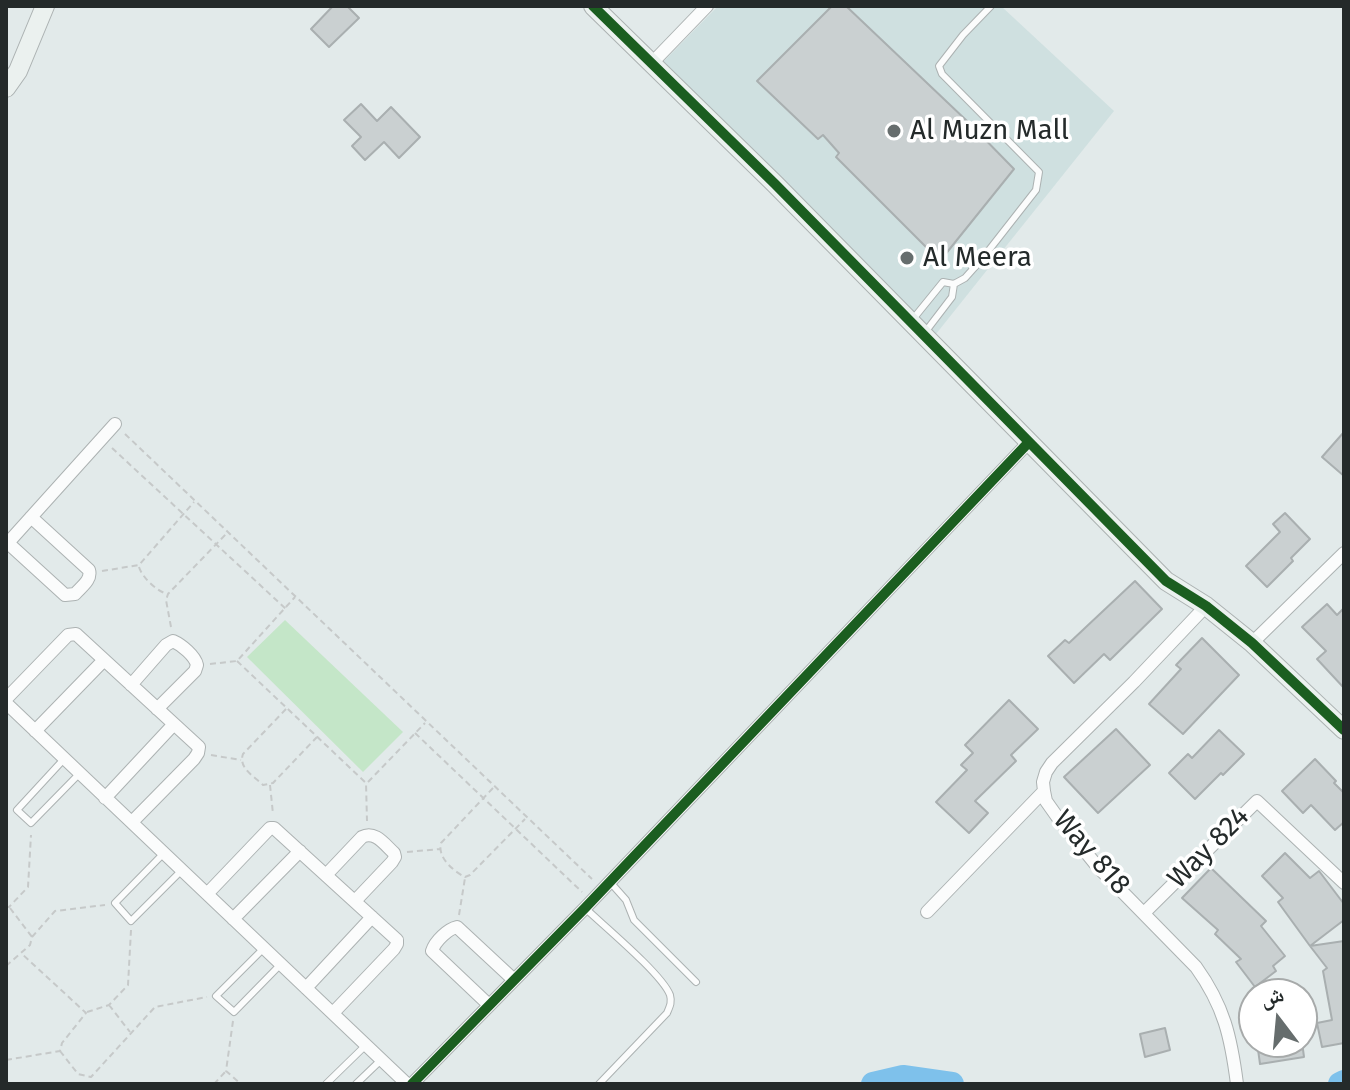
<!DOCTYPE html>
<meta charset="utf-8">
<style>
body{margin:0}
#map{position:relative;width:1350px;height:1090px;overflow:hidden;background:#e2eaea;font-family:"Fira Sans","Noto Naskh Arabic",sans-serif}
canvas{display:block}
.frame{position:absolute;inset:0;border:8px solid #242a2a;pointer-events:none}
.north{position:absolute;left:1238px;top:978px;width:80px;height:80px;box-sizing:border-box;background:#fff;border:2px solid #a7aaaa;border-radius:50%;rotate:344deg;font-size:22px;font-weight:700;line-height:32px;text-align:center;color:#242a2a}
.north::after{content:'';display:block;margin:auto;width:28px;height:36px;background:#666d6d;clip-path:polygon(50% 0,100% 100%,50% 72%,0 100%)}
</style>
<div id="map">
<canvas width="1350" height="1090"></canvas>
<div class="frame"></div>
<div class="north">ش</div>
</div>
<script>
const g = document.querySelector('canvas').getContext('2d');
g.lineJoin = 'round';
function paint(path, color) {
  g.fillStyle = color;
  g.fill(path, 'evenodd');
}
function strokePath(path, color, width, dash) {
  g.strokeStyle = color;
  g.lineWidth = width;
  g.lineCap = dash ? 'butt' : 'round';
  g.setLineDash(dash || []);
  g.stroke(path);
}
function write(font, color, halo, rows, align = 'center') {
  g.font = font + ' "Fira Sans",sans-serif';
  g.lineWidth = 7;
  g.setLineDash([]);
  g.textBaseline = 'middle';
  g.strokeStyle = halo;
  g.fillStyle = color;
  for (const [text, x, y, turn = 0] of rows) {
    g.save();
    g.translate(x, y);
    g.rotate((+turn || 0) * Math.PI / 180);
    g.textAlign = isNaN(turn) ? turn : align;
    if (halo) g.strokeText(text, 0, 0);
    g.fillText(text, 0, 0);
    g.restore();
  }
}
const built = new Path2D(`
 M718,6H1001L1114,111L936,334L663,62Z`);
const green = new Path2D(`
 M285,620L403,732L363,772L247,657Z`);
const river = new Path2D(`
 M873,1084L903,1077L952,1084
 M1340,1084L1344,1082`);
const building = new Path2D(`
 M333,6H347L359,18L329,47L311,29Z
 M832,6H846L967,121L1014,169L940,261L836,157L839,153L823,135L818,139L757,81Z
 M361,104L377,121L391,107L420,137L399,158L384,142L365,160L352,146L361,137L344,120Z
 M1344,432V476L1322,457Z
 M1285,513L1310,539L1291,558L1293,561L1267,587L1246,566L1280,532L1273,524Z
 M1135,581L1162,609L1110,660L1104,654L1074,683L1048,656L1065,640L1069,643Z
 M1327,604L1337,615L1344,608V688L1317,659L1326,651L1302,627Z
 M1202,638L1239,675L1183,734L1149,704L1181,669L1176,665Z
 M1009,700L1038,729L1011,755L1016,761L975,801L988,813L969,833L936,802L967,770L961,765L973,753L965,745Z
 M1116,729L1150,765L1098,813L1064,777Z
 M1219,730L1244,754L1223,775L1221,773L1195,799L1169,773L1188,754L1192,758Z
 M1315,759L1336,781L1334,783L1344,793V822L1335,830L1311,805L1303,813L1282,791Z
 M1285,853L1310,878L1319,871L1344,904V920L1310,946L1278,902L1283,898L1262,876Z
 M1211,868L1266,921L1261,926L1285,956L1273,966L1276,971L1255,987L1236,962L1241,959L1215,934L1218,930L1182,898Z
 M1344,941V1043L1322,1047L1317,1023L1332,1020L1323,971L1327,968L1310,946Z
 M1165,1028L1170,1050L1145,1057L1140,1034Z
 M1257,1042H1302L1304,1057L1260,1064Z`);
const path = new Path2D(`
 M125,434L592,879
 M112,448L286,609
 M139,567C142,577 157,592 168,594
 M102,571L139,565L194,502
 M171,627L166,600L168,594L227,533
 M237,661L366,783L367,821
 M210,664L237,661L295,597
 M286,709L243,754C238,768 254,776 263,785L273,783L317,737
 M415,733L582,892
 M211,755L241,760
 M368,782L425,723
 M270,785L273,814
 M493,788L441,843C437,857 453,871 465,877L470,875L525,819
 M407,852L440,849
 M6,907H9L28,887L31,835
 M10,908L32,937
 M459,915L465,878
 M6,966L30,945L32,937L55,911L105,905
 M109,1005L130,1032
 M87,1012L109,1005L128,985L131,930
 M233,1021L226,1071L241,1084
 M60,1051L78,1074L91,1077L155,1007L207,997
 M6,1060L60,1051L62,1043L86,1013L21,953
 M214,1084L226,1071`);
const lane = new Path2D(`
 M913,319L943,282L954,284L965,278L982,259L1036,190L1039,172L942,74L939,66L963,35L991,6
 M926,331L952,297L954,284
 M64,759L17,810L31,823L80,773
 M164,853L115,903L131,921L182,870
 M610,882L626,900L634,920L696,982
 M585,908C604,926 662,974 670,995C672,1002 670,1006 667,1013L599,1084
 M264,948L216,996L234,1012L281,964
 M326,1084L366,1045
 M356,1084L381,1060`);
const street = new Path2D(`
 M652,63L707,6
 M8,543L65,595L75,594C81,587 92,580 89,570L31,517
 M6,545L115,424
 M1206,606L1134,682L1052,763L1046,772L1043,782L1044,791L1046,801L1058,818L1097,866L1196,967C1224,1006 1231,1037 1237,1084
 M1252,643L1344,553
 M131,685L166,645L173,641C182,645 195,656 197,665L195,671L157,709
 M6,699L68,635L76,634L199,747L198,753L194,759L132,822
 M6,703L407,1084
 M35,731L104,660
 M105,798L174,724
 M326,875L362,837C375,830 385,845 394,853L395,857L392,862L355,901
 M207,894L270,828H274L397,940V944L394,949L333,1013
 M927,912L1044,791
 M1145,912L1257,801L1344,883
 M233,919L300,851
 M306,988L372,917
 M489,1005L432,951C435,941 448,929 457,927L514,980
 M412,1084L585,908L1029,442`);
const secondary = new Path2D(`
 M593,6L775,184L1166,581L1206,606L1252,643L1344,730
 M6,88L18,71L45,6`);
const cycleway = new Path2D(`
 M593,6L775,184L1166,581L1206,606L1252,643L1344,730
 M412,1084L585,908L1029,442`);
const markers = [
 [894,131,8,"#666d6d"],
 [907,258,8,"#666d6d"]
];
const poiNames = [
 ["Al Muzn Mall",910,131],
 ["Al Meera",923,258]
];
const streetNames = [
 ["Way 824",1209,848,-45],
 ["Way 818",1091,853,49]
];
paint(built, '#cfe0e0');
paint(green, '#c4e6c8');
strokePath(river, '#7ec1eb', 24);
paint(building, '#cad0d1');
strokePath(building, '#a9afb0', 2);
strokePath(lane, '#acb2b2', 8);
strokePath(street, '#acb2b2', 14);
strokePath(secondary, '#acb2b2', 20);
strokePath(path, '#c6c9c9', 2, [6, 4]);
strokePath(lane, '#fbfcfc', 6);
strokePath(street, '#fbfcfc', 12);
strokePath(secondary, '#ebf1ef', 18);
strokePath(cycleway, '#1b5e20', 10);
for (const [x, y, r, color] of markers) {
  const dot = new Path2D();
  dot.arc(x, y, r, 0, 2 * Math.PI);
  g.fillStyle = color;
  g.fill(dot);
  strokePath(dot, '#fff', 3);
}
write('28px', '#242a2a', '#fff', poiNames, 'left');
write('28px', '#242a2a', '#fff', streetNames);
</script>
